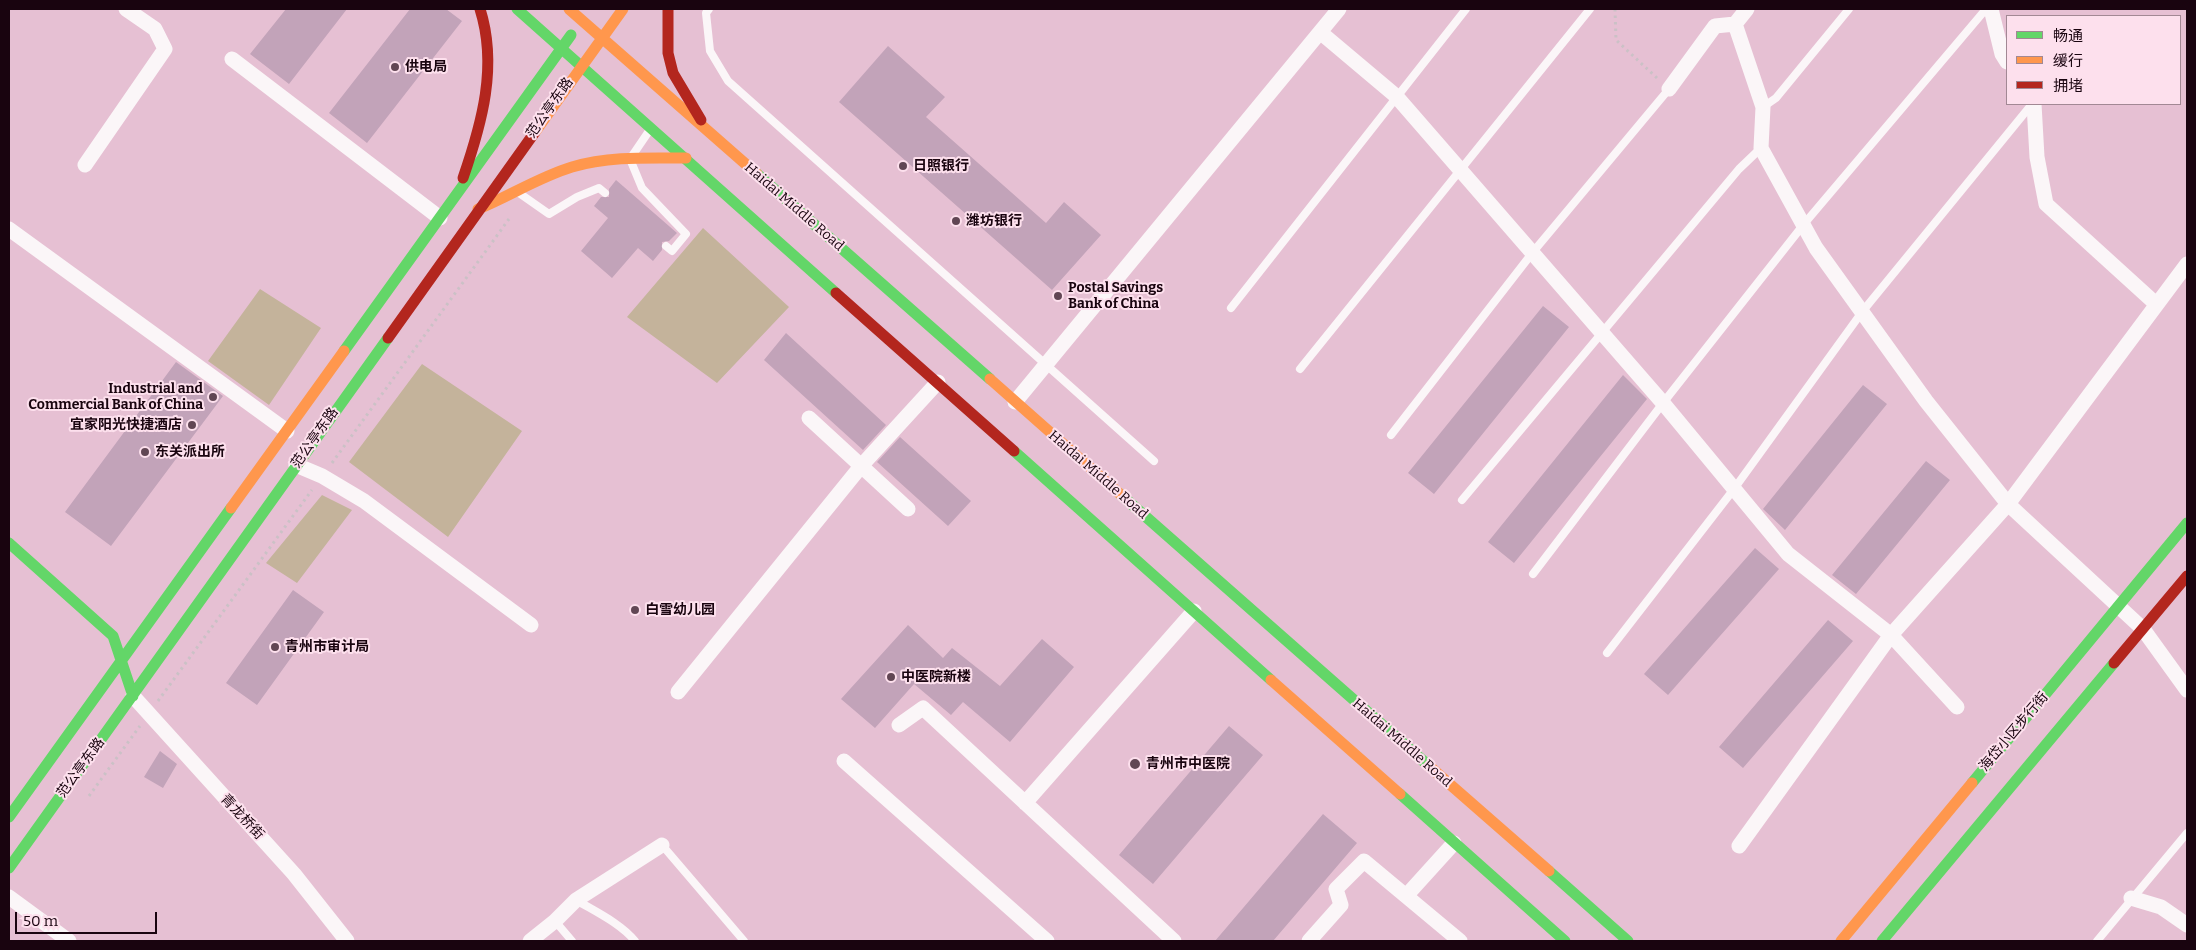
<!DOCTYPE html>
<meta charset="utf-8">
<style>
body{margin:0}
#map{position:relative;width:2196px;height:950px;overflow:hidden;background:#e6c0d3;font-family:Bitter,"Noto Sans SC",serif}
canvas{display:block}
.frame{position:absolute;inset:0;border:10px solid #19040f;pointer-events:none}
.legend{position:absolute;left:2006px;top:15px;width:175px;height:90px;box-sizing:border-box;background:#fde0ed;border:1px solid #a28894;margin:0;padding:6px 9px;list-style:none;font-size:15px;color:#19040f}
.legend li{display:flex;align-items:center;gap:10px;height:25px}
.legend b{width:25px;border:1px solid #a28894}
.scale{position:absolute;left:15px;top:912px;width:142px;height:22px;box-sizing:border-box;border:2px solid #19040f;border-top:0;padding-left:6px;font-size:15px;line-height:18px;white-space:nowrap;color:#19040f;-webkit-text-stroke:4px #fde0ed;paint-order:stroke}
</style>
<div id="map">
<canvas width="2196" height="950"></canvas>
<div class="frame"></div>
<ul class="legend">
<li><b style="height:6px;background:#63d668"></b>畅通</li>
<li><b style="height:6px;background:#ff974d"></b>缓行</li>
<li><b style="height:6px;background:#b3261e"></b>拥堵</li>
</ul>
<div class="scale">50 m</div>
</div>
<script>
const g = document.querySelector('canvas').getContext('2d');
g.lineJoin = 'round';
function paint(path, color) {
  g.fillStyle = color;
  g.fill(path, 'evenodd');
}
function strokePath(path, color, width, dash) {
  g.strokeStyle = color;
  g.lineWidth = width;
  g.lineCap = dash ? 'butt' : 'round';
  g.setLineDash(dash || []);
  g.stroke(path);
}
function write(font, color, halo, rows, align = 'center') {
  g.font = font + ' Bitter,"Noto Sans SC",serif';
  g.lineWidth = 4;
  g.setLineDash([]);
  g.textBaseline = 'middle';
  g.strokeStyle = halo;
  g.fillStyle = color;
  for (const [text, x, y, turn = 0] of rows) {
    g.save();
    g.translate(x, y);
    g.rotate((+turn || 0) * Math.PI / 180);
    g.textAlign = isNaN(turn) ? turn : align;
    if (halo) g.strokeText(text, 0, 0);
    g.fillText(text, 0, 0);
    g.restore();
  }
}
const green = new Path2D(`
 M703,228L789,307L717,383L627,317Z
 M260,289L321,328L269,405L208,361Z
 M422,364L522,431L448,537L349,462Z
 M322,495L352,510L297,583L266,563Z`);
const building = new Path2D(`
 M286,9H347L289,84L250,54Z
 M410,9H446L462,21L367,143L329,113Z
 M888,46L945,97L926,117L1046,223L1064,202L1101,235L1052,290L839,102Z
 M616,180L677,233L669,241L662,242V250L653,261L638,248L612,278L581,251L608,218L594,206L601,197H609V189Z
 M1543,306L1569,327L1434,494L1408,473Z
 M786,333L886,425L863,450L764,360Z
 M176,362L223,396L111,546L65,512Z
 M1623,375L1647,399L1514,563L1488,542Z
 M1863,385L1887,404L1785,530L1763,509Z
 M900,437L971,501L948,526L877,462Z
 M1926,461L1950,480L1856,594L1832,575Z
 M1755,548L1779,569L1668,695L1644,674Z
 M293,590L324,612L257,705L226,683Z
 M1828,620L1853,641L1743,768L1719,747Z
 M908,625L943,658L952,648L1000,686L1042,639L1074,667L1010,742L963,702L951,715L914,684L875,728L841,699Z
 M1229,726L1263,755L1153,884L1119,855Z
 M160,751L177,764L163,788L144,777Z
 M1323,814L1357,843L1273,941H1215Z`);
const path = new Path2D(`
 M1615,9L1616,40L1657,78
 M332,463L509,219
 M158,701L312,490
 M89,796L140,726`);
const lane = new Path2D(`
 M709,9L706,13L710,51L728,81L1154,461
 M1763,107L1776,98L1849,9
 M649,131L630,159L642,188L686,234L672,251L666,246
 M519,193L549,214L577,197L599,188L605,193
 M1231,308L1466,9
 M1300,369L1590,9
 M1391,435L1533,252L1669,89
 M1462,500L1739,169L1761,148
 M1533,574L1663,403L1804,224L1986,9
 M1607,653L1734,489L1862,312L2032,104
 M662,845L744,941
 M576,900C596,912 620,923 635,941
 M555,921L572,941
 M2097,941L2187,833`);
const street = new Path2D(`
 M1991,9L2002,54L2007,62
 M1735,24L1763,107L1761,148L1816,248L1926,401L2008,504L2143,629L2187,690
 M1320,32L1396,96L1663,403L1788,554L1891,635L1957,707
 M232,59L440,218
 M1669,89L1715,26L1735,24L1747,9
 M2034,104L2037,157L2046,204L2156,304
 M85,165L165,49L155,29L126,9
 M9,229L287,431
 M1015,402L1339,9
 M809,418L908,509
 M296,465L322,476L364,501L531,625
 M678,692L862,465L938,382
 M133,696L294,874L347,941
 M899,725L923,708L1174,941
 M844,761L1047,941
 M1025,803L1194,611
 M1739,846L1891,635L2008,504L2187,264
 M1406,896L1454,843
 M9,897L69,941
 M2131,898L2161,907L2187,925
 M530,941L555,921L576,900L662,845
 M1309,941L1341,905L1336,889L1364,861L1460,941`);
const fast = new Path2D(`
 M517,9L836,293
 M757,174L990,379
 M344,351L571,35
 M1014,451L1271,680
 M1120,494L1429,766
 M9,543L113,636L133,696
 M1972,783L2187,523
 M1400,794L1565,941
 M9,817L231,508
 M9,868L388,338
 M1549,871L1628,941
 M1882,941L2114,663`);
const slow = new Path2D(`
 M569,9L757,174
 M535,132L623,9
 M478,209C510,196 539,177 572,167C609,156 648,158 686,158
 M990,379L1120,494
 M231,508L344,351
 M1271,680L1400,794
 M1429,766L1549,871
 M1841,941L1972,783`);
const jam = new Path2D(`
 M668,9V53L673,73L701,120
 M463,178C482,123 498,66 480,9
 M836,293L1014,451
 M388,338L535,132
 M2114,663L2187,576`);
const markers = [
 [395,67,5,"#614654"],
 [903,166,5,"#614654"],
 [956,221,5,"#614654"],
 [1058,296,5,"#614654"],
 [213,397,5,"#614654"],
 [192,425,5,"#614654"],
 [145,452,5,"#614654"],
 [635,610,5,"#614654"],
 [275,647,5,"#614654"],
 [891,677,5,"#614654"],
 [1135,764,6,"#614654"]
];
const poiNames = [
 ["供电局",405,67],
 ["日照银行",913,166],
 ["潍坊银行",966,221],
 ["Postal Savings",1068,288],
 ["Bank of China",1068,304],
 ["Industrial and",203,389,"right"],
 ["Commercial Bank of China",203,405,"right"],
 ["宜家阳光快捷酒店",182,425,"right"],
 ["东关派出所",155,452],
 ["白雪幼儿园",645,610],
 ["青州市审计局",285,647],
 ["中医院新楼",901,677],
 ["青州市中医院",1146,764]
];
const streetNames = [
 ["范公亭东路",550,108,-55],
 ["Haidai Middle Road",794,207,41],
 ["范公亭东路",315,438,-55],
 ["Haidai Middle Road",1098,475,41],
 ["海岱小区步行街",2014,732,-50],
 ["Haidai Middle Road",1402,743,41],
 ["范公亭东路",81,768,-54],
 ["青龙桥街",242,817,47]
];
paint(green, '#c4b39b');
paint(building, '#c2a3b9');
strokePath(path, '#cbc1c6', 3, [2.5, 4]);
strokePath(lane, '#fbf6f8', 8);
strokePath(street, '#fbf6f8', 15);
strokePath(fast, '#63d668', 11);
strokePath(slow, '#ff974d', 11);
strokePath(jam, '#b3261e', 11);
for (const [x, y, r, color] of markers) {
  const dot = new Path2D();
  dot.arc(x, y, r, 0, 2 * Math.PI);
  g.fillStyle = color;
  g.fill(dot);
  strokePath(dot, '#fde0ed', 2);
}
write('bold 14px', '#19040f', '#fde0ed', poiNames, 'left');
write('14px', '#19040f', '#fde0ed', streetNames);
</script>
